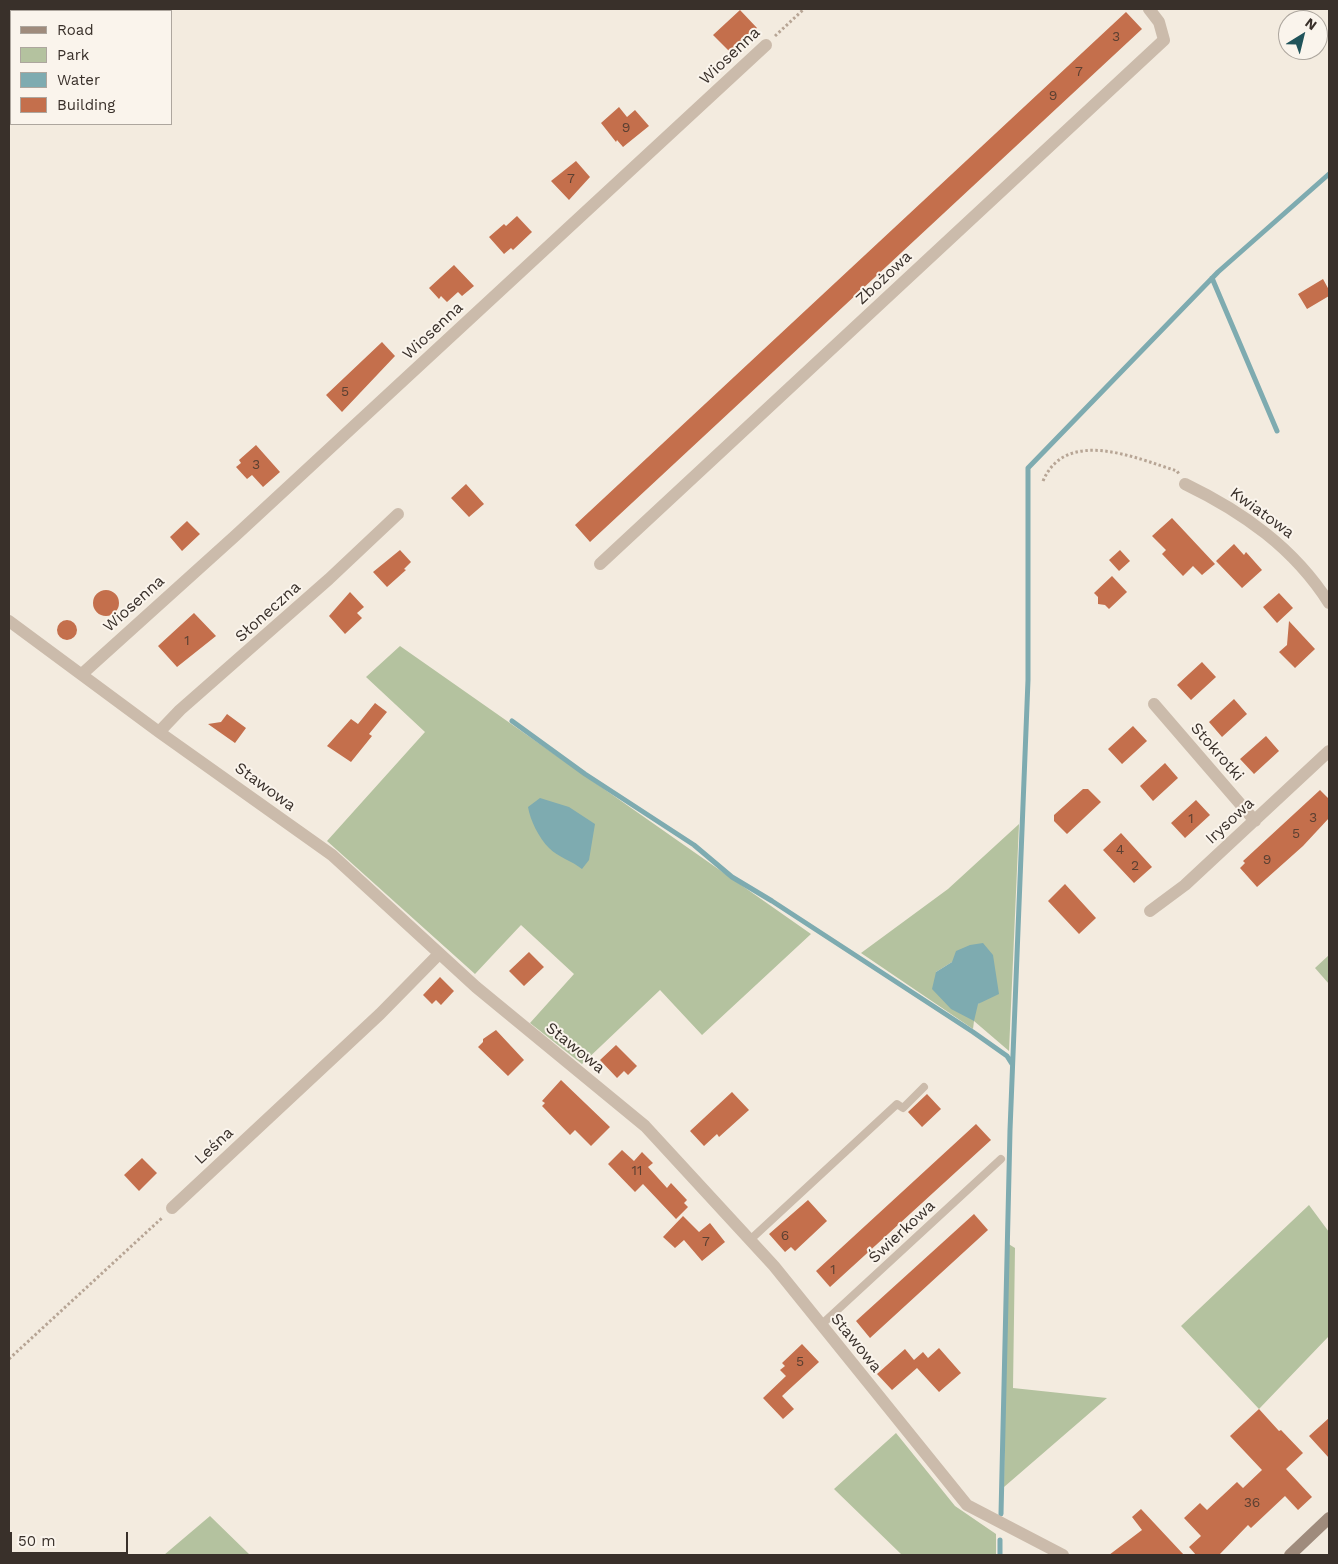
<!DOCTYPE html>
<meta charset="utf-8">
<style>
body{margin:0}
#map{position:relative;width:1338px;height:1564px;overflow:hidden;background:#f3ebdf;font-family:"Work Sans",sans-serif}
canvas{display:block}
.frame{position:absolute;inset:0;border:10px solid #39302a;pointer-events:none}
.legend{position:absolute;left:10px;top:10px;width:162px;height:115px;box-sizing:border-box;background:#faf4ec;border:1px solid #ada69e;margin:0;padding:6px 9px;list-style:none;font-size:15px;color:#39302a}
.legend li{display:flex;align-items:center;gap:10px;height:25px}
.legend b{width:25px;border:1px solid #ada69e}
.north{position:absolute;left:1278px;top:10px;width:50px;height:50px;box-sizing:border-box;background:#faf4ec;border:1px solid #ada69e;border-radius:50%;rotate:36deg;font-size:14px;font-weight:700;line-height:20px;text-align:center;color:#39302a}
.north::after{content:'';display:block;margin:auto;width:18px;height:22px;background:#20535a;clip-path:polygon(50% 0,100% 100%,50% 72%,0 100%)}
.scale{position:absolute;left:10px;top:1532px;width:118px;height:22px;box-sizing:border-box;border:2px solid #39302a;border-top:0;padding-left:6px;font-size:15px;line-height:18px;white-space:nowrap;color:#39302a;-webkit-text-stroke:4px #faf4ec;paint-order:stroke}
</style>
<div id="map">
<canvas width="1338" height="1564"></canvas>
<div class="frame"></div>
<ul class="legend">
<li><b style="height:6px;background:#9f8b7c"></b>Road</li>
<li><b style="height:14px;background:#b4c29f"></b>Park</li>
<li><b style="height:14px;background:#7eabb0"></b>Water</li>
<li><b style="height:14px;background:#c46f4c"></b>Building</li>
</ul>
<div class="north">N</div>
<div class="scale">50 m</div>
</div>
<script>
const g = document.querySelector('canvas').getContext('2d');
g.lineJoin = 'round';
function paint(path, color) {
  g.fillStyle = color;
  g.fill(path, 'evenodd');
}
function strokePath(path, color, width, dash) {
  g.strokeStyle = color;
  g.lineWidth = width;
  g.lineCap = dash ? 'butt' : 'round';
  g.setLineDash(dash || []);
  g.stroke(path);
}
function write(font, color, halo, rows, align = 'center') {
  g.font = font + ' "Work Sans",sans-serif';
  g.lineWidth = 4;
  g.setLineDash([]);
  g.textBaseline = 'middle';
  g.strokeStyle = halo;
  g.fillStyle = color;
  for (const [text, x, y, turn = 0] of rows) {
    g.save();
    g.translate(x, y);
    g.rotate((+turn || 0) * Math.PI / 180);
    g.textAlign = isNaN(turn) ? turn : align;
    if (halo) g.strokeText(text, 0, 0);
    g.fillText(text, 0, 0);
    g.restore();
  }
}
const green = new Path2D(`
 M400,646L811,934L702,1035L660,990L582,1064L530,1023L574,974L521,925L475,974L327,841L425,732L366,677Z
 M1019,824L1009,1051L974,1021L973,1029L861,953L948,889ZM952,962L985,999L978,1004L936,972Z
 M1329,955V984L1315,968Z
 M1309,1205L1329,1232V1336L1259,1409L1181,1326Z
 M1007,1243L1015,1248L1013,1388L1107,1398L1004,1487Z
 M896,1433L955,1506L996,1534V1555H902L834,1489Z
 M210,1516L250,1555H164Z`);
const water = new Path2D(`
 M540,798L569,807L595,824L589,860L582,869C572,861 558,857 549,848C539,838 530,820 528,807Z
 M983,943L993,955L999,994L978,1004L974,1021L951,1009L932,989L936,972L952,962L956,951L970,945Z`);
const stream = new Path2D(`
 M1212,278L1277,431
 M512,721L585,774L694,845L732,877L772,901L973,1032L1007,1056L1012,1064
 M1001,1514L1010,1130L1028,680V468L1218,272L1329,174
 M1000,1555V1540`);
const building = new Path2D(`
 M740,10L757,28L731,53L713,35Z
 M1126,12L1142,29L590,542L575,525Z
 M619,107L627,117L635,110L649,126L623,147L617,140L616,142L601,123Z
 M576,161L590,177L569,200L551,181Z
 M517,216L532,232L513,250L511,248L504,254L489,237L504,224L506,226Z
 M454,265L474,286L462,296L458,292L447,302L441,296L439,299L429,288Z
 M1323,279L1329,290V296L1307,309L1298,294Z
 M382,342L395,356L342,412L326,395Z
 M256,445L280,472L263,487L252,475L247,479L236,467L241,463L239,460Z
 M466,484L484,504L469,517L451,498Z
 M1172,518L1215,564L1202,575L1193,566L1183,576L1162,554L1166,550L1152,536Z
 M187,521L200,534L182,551L170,537Z
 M1234,544L1244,555L1246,552L1262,570L1242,588L1216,561Z
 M400,550L411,562L404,569L406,570L387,587L373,572Z
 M1120,550L1130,561L1119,571L1109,560Z
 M1112,576L1127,592L1109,609L1105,605L1098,604V597L1094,593Z
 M93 603a13 13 0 1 1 26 0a13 13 0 1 1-26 0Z
 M350,592L364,607L357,613L362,618L345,634L329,616Z
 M1279,593L1293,608L1277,623L1263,607Z
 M194,613L216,636L177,667L158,646Z
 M57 630a10 10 0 1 1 20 0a10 10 0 1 1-20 0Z
 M1289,621L1315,649L1295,668L1279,652L1287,645Z
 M1202,662L1216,677L1191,700L1177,685Z
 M1234,699L1247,714L1222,737L1209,722Z
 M375,703L387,712L369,734L372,736L351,762L327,746L351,719L358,724Z
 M227,714L246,728L235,743L208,724L221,722Z
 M1133,726L1147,741L1122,764L1108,749Z
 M1266,736L1279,751L1254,774L1240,759Z
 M1165,763L1178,778L1153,801L1140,786Z
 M1083,789H1088L1101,802L1067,834L1054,821V815Z
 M1320,790L1329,799V818L1303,846L1257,887L1240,868L1245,863L1243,861Z
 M1196,800L1210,815L1185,838L1171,823Z
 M1121,833L1152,867L1134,883L1103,850Z
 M1065,884L1096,918L1079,934L1048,901Z
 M529,952L544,967L524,986L509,971Z
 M440,977L454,991L441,1005L436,1000L432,1004L423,995Z
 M496,1030L524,1060L508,1076L478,1047L483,1042V1039Z
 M616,1045L637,1066L628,1075L624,1071L617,1078L600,1060Z
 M561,1080L610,1127L591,1146L575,1130L570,1135L542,1106L545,1103L542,1101Z
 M732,1092L749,1110L719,1137L717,1134L704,1146L690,1131Z
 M927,1094L941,1109L922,1127L908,1112Z
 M976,1124L991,1140L830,1287L816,1271Z
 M622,1150L634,1161L642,1152L653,1163L648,1167L667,1188L671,1183L687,1200L684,1203L688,1207L676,1219L643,1184L635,1192L608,1164Z
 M142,1158L157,1173L139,1191L124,1175Z
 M808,1200L827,1221L795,1251L791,1247L785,1252L769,1234Z
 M974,1214L988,1230L870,1338L856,1321Z
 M683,1216L699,1232L710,1223L725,1242L702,1261L684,1240L675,1248L663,1237Z
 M802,1344L819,1362L782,1396L794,1409L783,1419L763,1398L786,1376L780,1370L785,1366L782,1363Z
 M939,1348L961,1373L939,1392L917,1368L892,1390L877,1374L905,1349L914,1360L923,1352L928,1358Z
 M1259,1409L1279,1431L1281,1430L1303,1453L1286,1469L1312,1497L1298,1510L1285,1496L1251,1528L1248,1525L1219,1555H1196L1189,1547L1201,1536L1184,1518L1200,1503L1207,1510L1237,1482L1243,1488L1262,1470L1230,1436Z
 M1329,1418V1458L1309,1436Z
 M1141,1509L1184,1555H1109L1142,1530L1132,1517Z`);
const path = new Path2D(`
 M775,36L804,9
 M1043,481C1066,427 1136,458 1177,471L1179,474
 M9,1359L163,1217`);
const lane = new Path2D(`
 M751,1239L897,1104L903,1108L924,1087
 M821,1325L1001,1159`);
const street = new Path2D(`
 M82,11L84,9
 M9,78L11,76
 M1185,484C1243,512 1294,548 1329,603
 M600,564L1164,40L1159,22L1149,9
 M9,621L159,732L332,855L476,987L645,1126L774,1266L967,1505L1063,1555
 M82,674L235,536L766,45
 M1154,704L1255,821
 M159,732L180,710L329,579L398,514
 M1150,911L1185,885L1329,751
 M172,1208L380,1014L439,954`);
const secondary = new Path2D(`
 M1290,1555L1329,1518`);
const numberNames = [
 ["3",1116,37],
 ["7",1079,72],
 ["9",1053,96],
 ["9",626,128],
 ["7",571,179],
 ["5",345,392],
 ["3",256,465],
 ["1",187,641],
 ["3",1313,818],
 ["1",1191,819],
 ["5",1296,834],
 ["4",1120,850],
 ["9",1267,860],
 ["2",1135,866],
 ["11",637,1171],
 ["6",785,1236],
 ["7",706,1242],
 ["1",833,1270],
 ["5",800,1362],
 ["36",1252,1503]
];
const streetNames = [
 ["Wiosenna",730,56,-43],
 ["Zbożowa",884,278,-43],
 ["Wiosenna",433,331,-43],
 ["Kwiatowa",1262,513,36],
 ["Wiosenna",134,604,-42],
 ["Słoneczna",268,612,-42],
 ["Stokrotki",1217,752,49],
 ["Stawowa",265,787,36],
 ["Irysowa",1230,821,-43],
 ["Stawowa",575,1048,39],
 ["Leśna",214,1146,-43],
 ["Świerkowa",902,1232,-43],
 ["Stawowa",856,1343,51]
];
paint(green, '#b4c29f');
paint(water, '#7eabb0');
strokePath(stream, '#7eabb0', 5);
paint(building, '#c46f4c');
strokePath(path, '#b7a595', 3, [2.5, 2.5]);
strokePath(lane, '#cbbbab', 8);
strokePath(street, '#cbbbab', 12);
strokePath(secondary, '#9f8b7c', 12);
write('14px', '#5c4032', null, numberNames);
write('16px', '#39302a', '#faf4ec', streetNames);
</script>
